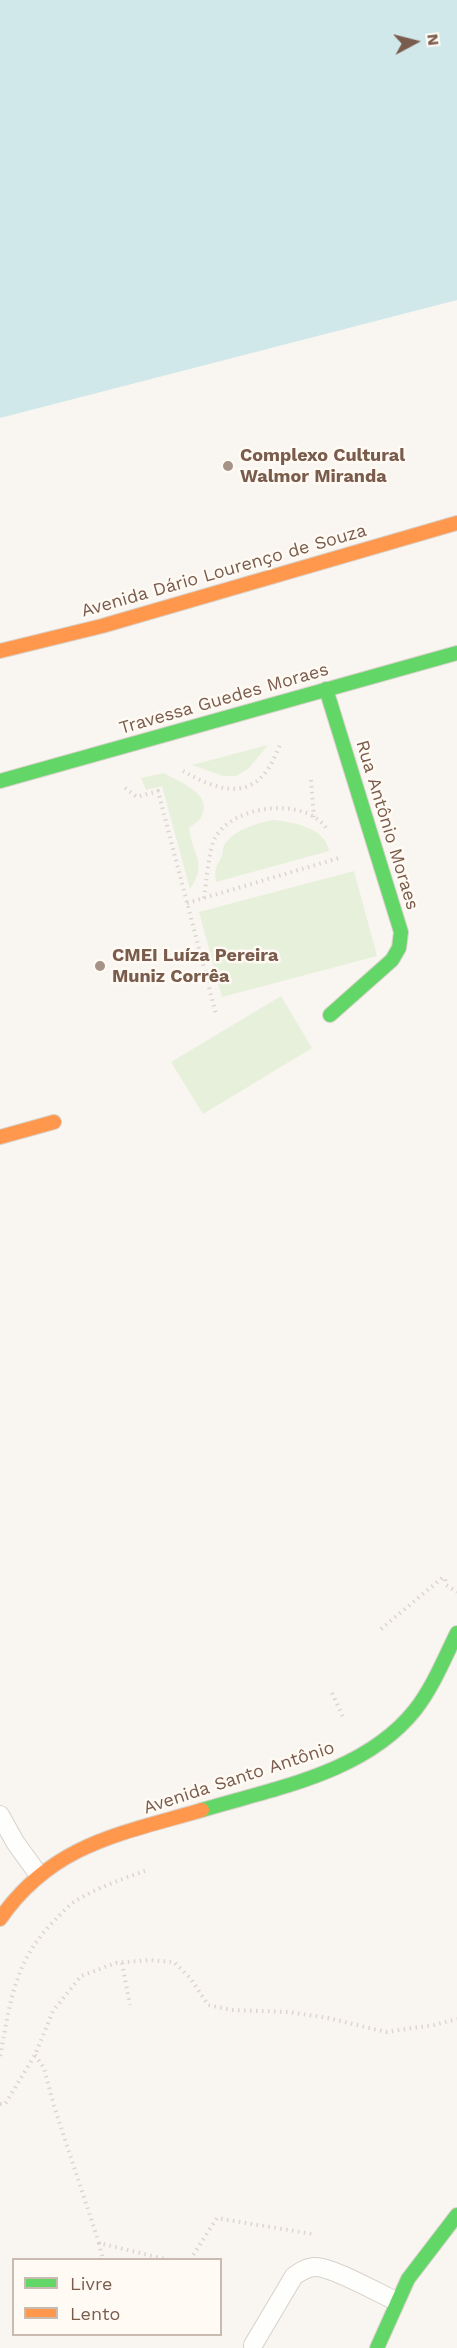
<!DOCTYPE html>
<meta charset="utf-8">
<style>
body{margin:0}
#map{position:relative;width:457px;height:2348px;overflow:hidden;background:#f9f5f0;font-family:"Work Sans",sans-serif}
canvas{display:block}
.legend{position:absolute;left:12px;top:2258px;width:210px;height:78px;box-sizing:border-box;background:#fffaf3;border:2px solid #cabbb1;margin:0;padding:8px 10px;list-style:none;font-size:18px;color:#7a5c4d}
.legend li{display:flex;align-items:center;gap:12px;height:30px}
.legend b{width:30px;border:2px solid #cabbb1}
.north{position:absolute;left:385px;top:12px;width:60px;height:60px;-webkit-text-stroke:4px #fffaf3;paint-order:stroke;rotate:83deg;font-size:16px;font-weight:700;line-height:24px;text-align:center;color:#7a5c4d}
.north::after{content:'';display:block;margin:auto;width:21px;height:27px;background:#7a5c4d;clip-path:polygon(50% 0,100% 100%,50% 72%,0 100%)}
</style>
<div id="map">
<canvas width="457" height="2348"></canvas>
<ul class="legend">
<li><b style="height:8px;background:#63d668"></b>Livre</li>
<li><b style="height:8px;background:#ff974d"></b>Lento</li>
</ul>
<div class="north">N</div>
</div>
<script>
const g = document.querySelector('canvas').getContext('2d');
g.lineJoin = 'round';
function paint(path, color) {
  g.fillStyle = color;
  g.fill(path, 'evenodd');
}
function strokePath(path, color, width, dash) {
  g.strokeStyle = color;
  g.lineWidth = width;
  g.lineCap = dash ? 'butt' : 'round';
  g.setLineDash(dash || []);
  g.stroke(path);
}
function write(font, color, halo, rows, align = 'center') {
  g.font = font + ' "Work Sans",sans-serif';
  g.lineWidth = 5;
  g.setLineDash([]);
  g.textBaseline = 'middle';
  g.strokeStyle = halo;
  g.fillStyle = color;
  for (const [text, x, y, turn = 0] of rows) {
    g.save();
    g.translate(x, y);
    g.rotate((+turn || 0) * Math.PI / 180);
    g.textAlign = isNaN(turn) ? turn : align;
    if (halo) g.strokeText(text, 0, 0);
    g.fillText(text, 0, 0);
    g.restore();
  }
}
const green = new Path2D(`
 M268,745L248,769L236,776H223L192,765Z
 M164,773C180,783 216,794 200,819C198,822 192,825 189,828C193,858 208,863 190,889L162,786L146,790L141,778Z
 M274,820C293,822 326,828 329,851L216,882C214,868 216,868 222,856C223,853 222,849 224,846C232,830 257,823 274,820Z
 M354,871L377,956L222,997L199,912Z
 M281,996L312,1048L203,1114L171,1062Z`);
const water = new Path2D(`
 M0,0H457V300L0,418Z`);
const path = new Path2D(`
 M183,771C209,786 243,801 265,773C272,765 276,753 281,743
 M311,780L314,817
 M125,788L137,797L158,791L216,1014
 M204,898C206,885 209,848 215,838C233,805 304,796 326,828
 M187,903L339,858
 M381,1629L442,1578H445L446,1585L457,1592
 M332,1693L344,1719
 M122,1963L130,2005
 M35,2055L44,2068L54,2106L99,2243L169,2260
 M0,2056C11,2000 14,1960 57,1918C63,1912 70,1904 77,1900C99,1887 122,1879 145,1871
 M0,2104H5L35,2055L53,2011L81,1976L116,1963L149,1960L174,1962L191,1979L208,2005L232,2010L288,2012L328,2018L386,2032L434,2025L457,2019
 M99,2243L103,2260
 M190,2260L217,2218L312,2234`);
const lane = new Path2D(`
 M0,1815L15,1842L38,1874
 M253,2345L294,2276C300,2272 307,2267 315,2267C333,2267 378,2293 396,2301`);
const fast = new Path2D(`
 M326,689L401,932L399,948L392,960L330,1015
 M0,781L457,653
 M202,1810C275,1788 365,1773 415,1710C433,1687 444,1659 457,1633
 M377,2348L408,2279L457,2215`);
const slow = new Path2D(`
 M0,651L102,626L457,523
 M0,1137L54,1122
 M0,1919C52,1844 120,1834 202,1810`);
const markers = [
 [228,466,6,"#a69286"],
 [100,966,6,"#a69286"]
];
const poiNames = [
 ["Complexo Cultural",240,456],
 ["Walmor Miranda",240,477],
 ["CMEI Luíza Pereira",112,956],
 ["Muniz Corrêa",112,977]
];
const streetNames = [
 ["Avenida Dário Lourenço de Souza",224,571,-16],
 ["Travessa Guedes Moraes",224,699,-16],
 ["Rua Antônio Moraes",387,825,73],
 ["Avenida Santo Antônio",239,1778,-18]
];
paint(green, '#e7f0db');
paint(water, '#d0e8ea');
strokePath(lane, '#d7d1cb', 20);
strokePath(fast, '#d9d2cb', 16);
strokePath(slow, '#d9d2cb', 16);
strokePath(path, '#dcd5d0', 4, [1.5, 4.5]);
strokePath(lane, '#fefefd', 18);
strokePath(fast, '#63d668', 14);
strokePath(slow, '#ff974d', 14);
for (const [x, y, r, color] of markers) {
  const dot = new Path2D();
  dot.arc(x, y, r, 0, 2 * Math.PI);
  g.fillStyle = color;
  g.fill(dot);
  strokePath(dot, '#fffaf3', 2);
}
write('bold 18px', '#7a5c4d', '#fffaf3', poiNames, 'left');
write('18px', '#7a5c4d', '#fffaf3', streetNames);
</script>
